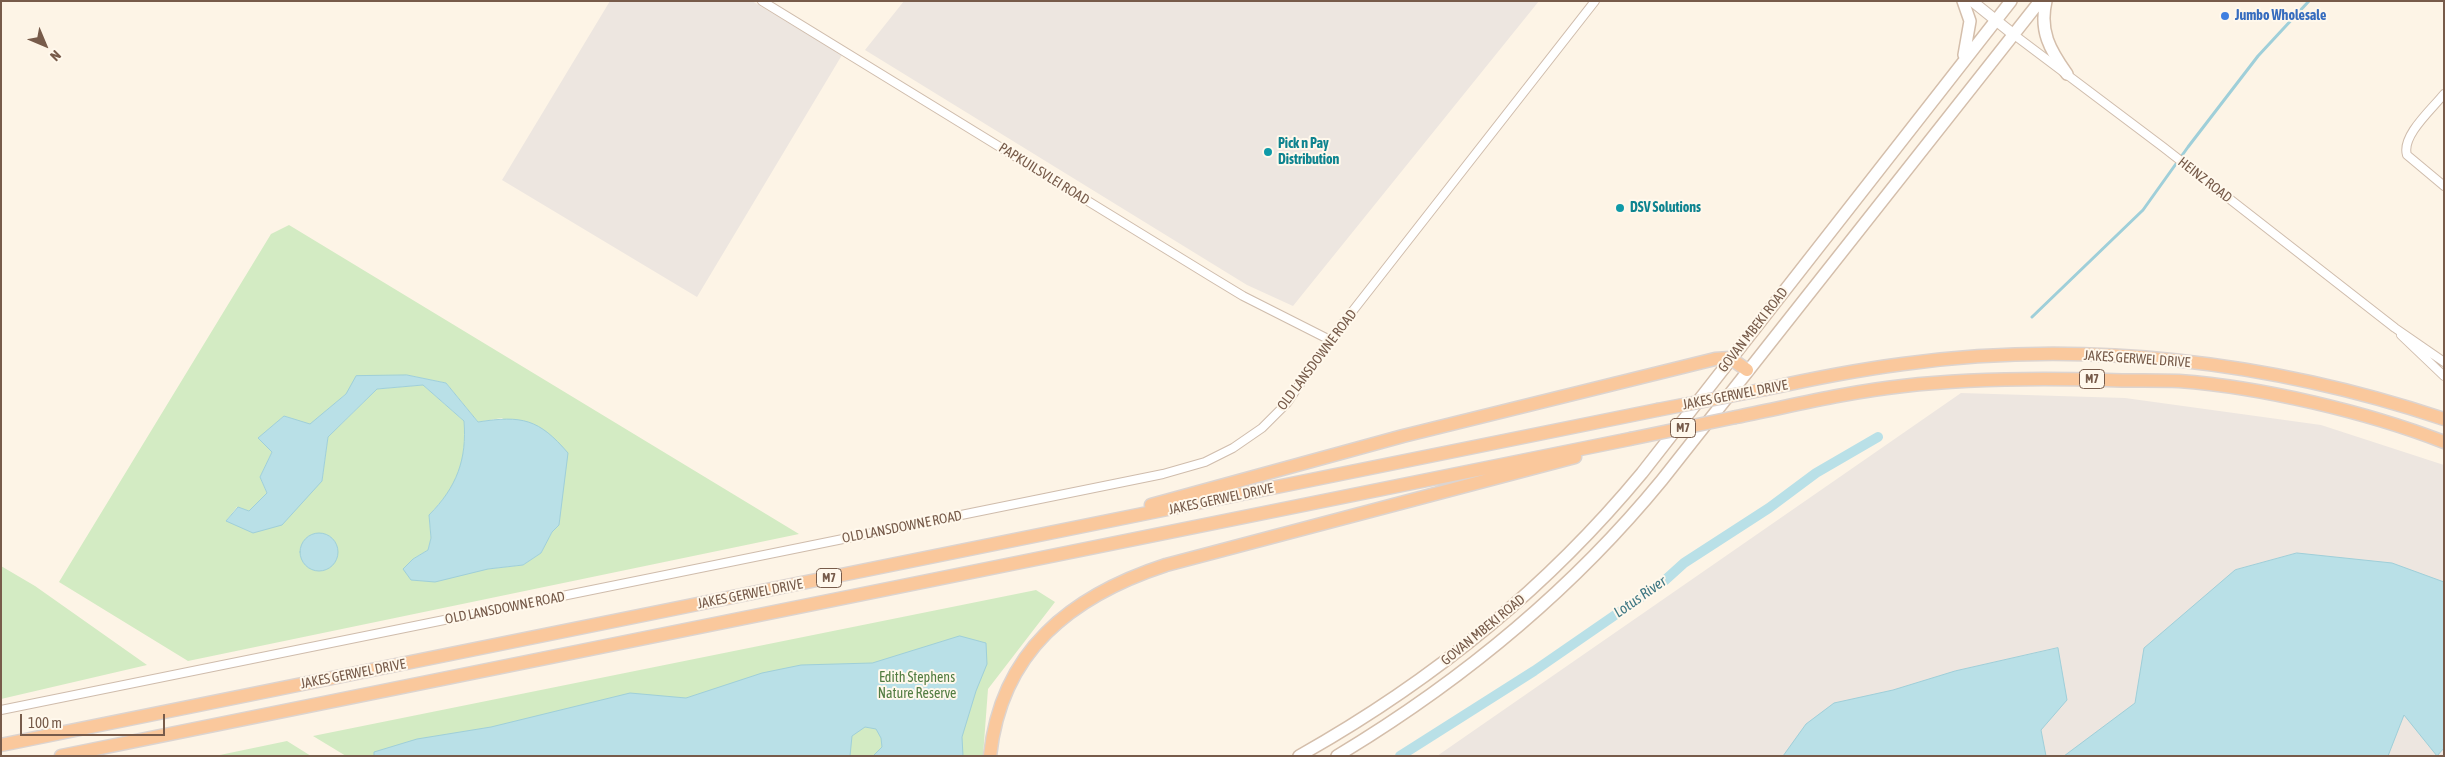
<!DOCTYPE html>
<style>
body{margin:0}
#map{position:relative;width:2445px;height:757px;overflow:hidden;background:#fdf4e6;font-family:"Asap Condensed",sans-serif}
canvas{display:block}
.frame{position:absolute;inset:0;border:2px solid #775b4a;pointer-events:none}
.north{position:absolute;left:20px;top:20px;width:50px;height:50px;-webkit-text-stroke:4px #fff8ec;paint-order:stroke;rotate:135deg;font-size:14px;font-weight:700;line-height:20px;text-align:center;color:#775b4a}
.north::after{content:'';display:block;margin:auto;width:18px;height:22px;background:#775b4a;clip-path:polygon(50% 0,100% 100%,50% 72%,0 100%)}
.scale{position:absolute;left:20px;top:714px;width:145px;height:22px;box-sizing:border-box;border:2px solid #775b4a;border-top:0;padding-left:6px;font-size:15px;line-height:18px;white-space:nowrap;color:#775b4a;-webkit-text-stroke:4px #fff8ec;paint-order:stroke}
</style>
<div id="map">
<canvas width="2445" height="757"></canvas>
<div class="frame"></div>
<div class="north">N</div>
<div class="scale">100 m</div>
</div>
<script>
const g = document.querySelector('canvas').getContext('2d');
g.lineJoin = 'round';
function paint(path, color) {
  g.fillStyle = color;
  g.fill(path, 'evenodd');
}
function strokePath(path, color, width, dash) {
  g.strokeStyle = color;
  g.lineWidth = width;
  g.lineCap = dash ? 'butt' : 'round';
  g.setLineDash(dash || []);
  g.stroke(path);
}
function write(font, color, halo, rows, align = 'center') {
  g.font = font + ' "Asap Condensed",sans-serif';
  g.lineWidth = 4;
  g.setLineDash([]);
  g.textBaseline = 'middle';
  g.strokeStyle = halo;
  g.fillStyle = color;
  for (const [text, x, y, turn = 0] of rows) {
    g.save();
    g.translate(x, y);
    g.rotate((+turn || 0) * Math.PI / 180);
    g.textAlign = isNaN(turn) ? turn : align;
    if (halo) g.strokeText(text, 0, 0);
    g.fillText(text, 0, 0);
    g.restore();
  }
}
const industrial = new Path2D(`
 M610,1H752L842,55L697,297L502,180Z
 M904,1H1539L1293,306L1247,285L865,50Z
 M1961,393L2125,398L2321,425L2444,465V756H1437Z`);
const green = new Path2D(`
 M289,225L799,534L188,661L59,582L271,234ZM407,375L446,383L478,422L502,418L563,481L559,525L552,532L541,553L523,565L488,569L413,559L428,550L431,538L429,515C458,486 467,461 464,421L423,385L377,389L328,437L322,481L226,521L237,507L249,511L267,493L260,477L272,452L259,438L284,416L310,425L346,394Z
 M1,566L35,586L147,665L1,699Z
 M1036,590L1055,602L988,689L983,756H346L313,736Z
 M287,741L311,756H215Z`);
const water = new Path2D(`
 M407,375L446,383L478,422C522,415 539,419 568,453L559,525L552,532L541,553L523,565L488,569L435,582L411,580L403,569L413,559L428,550L431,538L429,515C457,487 467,459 464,421L423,385L377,389L328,437L322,481L282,525L253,533L226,521L238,507L249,511L267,493L260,477L272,452L258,438L284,416L310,424L346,394L356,376Z
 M300 552a19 19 0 1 1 38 0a19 19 0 1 1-38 0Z
 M2297,553L2392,563L2444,582V748L2437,756L2404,715L2388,756H2064L2135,703L2144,648L2235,570Z
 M960,636L986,643L987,664L976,691L962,737L963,756H873L882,747L881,738L876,729L865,727L852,736L850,756H374V752L417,739L491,727L630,693L686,698L762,673L801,665L872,663Z
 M2058,648L2067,700L2041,730L2046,756H1783L1806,724L1834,703L1893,690L1955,671Z`);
const stream = new Path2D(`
 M2032,317L2143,210L2188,147L2258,56L2309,1`);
const canal = new Path2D(`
 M1400,756L1534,671L1663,582L1684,563L1769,508L1816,473L1878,437`);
const minor = new Path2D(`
 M762,1L1210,276L1243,296L1330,340
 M2013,34L2163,147L2395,328L2444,362
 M2444,94C2432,109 2401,136 2407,155L2444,186
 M2401,335L2444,376
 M1,710L1163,474L1205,462L1233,448L1262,428L1287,403L1330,340L1595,1`);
const tertiary = new Path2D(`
 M1972,1L2013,34`);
const secondary = new Path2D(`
 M1963,1L1970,21L1964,55
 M2046,1C2039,31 2050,50 2067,74
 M1299,756C1431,682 1546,589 1642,473L2011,1
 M1337,756C1460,682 1571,591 1662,480L2040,1`);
const trunk = new Path2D(`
 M1766,389C1811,379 1857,370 1903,364C2084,339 2271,361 2444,419
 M1736,417C1791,406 1847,392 1903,386C1972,378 2039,378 2107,380C2131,381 2155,380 2179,381C2261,387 2367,412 2444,442
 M1151,505L1403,436L1715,359L1730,358L1747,370
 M1,745L1657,410
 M61,756L1630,439
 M990,756C1001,651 1071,596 1166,565L1575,457`);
const trunkBridge = new Path2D(`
 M1657,410L1766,389
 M1630,439L1736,417`);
const markers = [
 [2225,16,5,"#3f7fe0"],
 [1268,152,5,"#0f9aa8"],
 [1620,208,5,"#0f9aa8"]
];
const shields = [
 [2092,379,25],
 [1683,428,25],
 [829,578,25]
];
const shieldNames = [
 ["M7",2092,379],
 ["M7",1683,428],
 ["M7",829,578]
];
const shopNames = [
 ["Jumbo Wholesale",2235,16]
];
const cultureNames = [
 ["Pick n Pay",1278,144],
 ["Distribution",1278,160],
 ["DSV Solutions",1630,208]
];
const streetNames = [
 ["PAPKUILSVLEI ROAD",1044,174,32],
 ["HEINZ ROAD",2205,180,38],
 ["GOVAN MBEKI ROAD",1753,330,-52],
 ["JAKES GERWEL DRIVE",2137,359,4],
 ["OLD LANSDOWNE ROAD",1317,360,-53],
 ["JAKES GERWEL DRIVE",1735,395,-11],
 ["JAKES GERWEL DRIVE",1221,499,-12],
 ["OLD LANSDOWNE ROAD",902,527,-11],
 ["JAKES GERWEL DRIVE",750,594,-11],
 ["OLD LANSDOWNE ROAD",505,608,-11],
 ["GOVAN MBEKI ROAD",1483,630,-39],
 ["JAKES GERWEL DRIVE",353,674,-11]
];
const parkNames = [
 ["Edith Stephens",917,678],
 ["Nature Reserve",917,694]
];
const waterNames = [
 ["Lotus River",1640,597,-35]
];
paint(industrial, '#ede6e0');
paint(green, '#d3ebc3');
paint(water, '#b9e0e7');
strokePath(water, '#9fcfd9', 1);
strokePath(stream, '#9fcfd9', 3);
strokePath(canal, '#b9e0e7', 10);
strokePath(minor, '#cfbcac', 10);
strokePath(tertiary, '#cfbcac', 12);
strokePath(secondary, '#d4beab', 14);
strokePath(trunk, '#dcd4d0', 15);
strokePath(minor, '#fff', 8);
strokePath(tertiary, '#fff', 10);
strokePath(secondary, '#fff', 11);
strokePath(trunk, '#fac89c', 12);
strokePath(trunkBridge, '#dcd4d0', 15, []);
strokePath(trunkBridge, '#fac89c', 12);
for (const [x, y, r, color] of markers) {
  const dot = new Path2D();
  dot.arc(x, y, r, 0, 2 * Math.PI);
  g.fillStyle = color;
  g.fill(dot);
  strokePath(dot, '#fff8ec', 2);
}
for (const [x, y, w] of shields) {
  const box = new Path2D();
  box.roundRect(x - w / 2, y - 9.5, w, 19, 4);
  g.fillStyle = '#fff8ec';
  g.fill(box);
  strokePath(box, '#775b4a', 1);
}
write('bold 12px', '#775b4a', null, shieldNames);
write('bold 14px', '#366cbe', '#fff8ec', shopNames, 'left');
write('bold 14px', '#0d838f', '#fff8ec', cultureNames, 'left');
write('14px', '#775b4a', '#fff8ec', streetNames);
write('14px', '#527d42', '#fff8ec', parkNames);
write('italic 15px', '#3f7783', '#fff8ec', waterNames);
</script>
